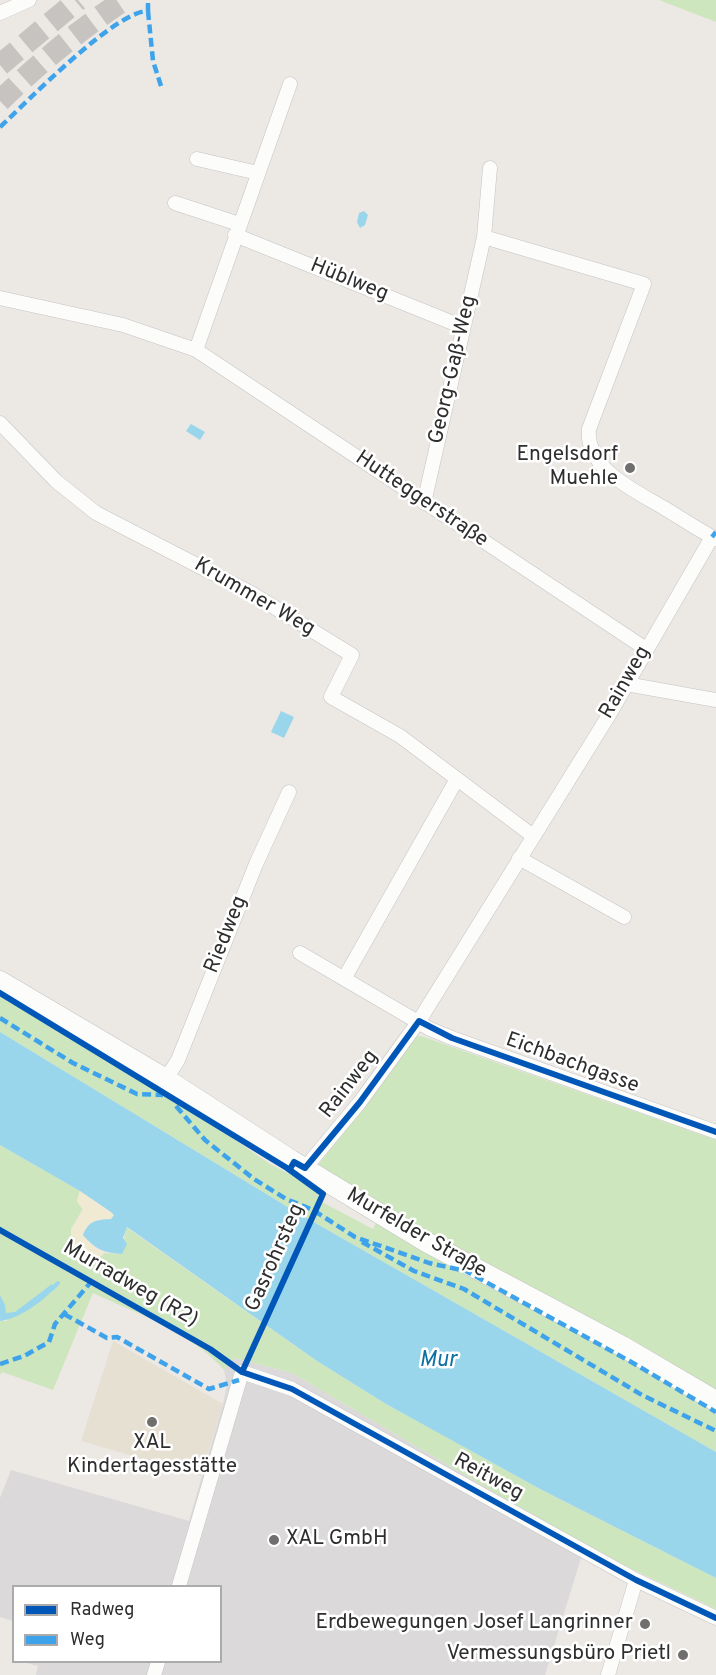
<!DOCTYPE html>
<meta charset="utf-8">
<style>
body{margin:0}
#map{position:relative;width:716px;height:1675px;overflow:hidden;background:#ece8e4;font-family:Overpass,sans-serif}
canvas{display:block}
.legend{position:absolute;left:12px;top:1585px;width:210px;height:78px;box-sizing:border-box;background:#fff;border:2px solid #ababab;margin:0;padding:8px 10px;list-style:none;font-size:18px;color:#2e2e2e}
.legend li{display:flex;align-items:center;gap:12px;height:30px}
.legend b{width:30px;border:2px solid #ababab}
</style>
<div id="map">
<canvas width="716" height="1675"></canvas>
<ul class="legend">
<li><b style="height:8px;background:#0057b8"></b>Radweg</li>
<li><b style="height:8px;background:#3ea3eb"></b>Weg</li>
</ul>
</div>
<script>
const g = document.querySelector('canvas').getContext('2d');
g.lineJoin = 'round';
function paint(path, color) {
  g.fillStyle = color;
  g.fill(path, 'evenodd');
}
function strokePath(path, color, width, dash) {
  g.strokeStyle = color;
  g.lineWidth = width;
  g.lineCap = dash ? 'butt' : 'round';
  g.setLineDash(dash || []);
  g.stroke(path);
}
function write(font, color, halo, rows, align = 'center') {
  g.font = font + ' Overpass,sans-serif';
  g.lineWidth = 5;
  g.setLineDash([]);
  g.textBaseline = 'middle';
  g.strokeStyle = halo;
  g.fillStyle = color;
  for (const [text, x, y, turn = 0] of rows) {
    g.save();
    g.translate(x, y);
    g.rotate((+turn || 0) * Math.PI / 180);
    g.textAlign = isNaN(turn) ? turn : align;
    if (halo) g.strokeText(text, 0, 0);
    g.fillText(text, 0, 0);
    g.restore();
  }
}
const industrial = new Path2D(`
 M234,1358L292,1373L592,1550L581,1558L545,1675H36L38,1666L23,1662H220V1586H14L13,1621L0,1617V1498L11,1470L189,1521L223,1404L227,1385L224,1370Z`);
const education = new Path2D(`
 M113,1341L223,1404L201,1476L81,1441Z`);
const green = new Path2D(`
 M659,0H716V22Z
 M0,996L187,1107L270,1164L295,1177L317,1193L322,1202L373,1229L377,1221L716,1407V1452L291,1209L0,1032Z
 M421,1036L716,1140V1395L316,1168L415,1037Z
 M0,1145L80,1191L77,1201L83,1209L71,1229L72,1249L94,1263L104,1253L122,1254L126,1227L317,1361L386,1404L540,1489L716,1578V1609L592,1550L292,1373L234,1358L224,1370C191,1332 138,1314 93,1293L53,1390L2,1372L0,1375V1321H7L0,1295Z`);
const sand = new Path2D(`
 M80,1191L114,1215L111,1219L96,1220L90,1243L104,1253L95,1263L71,1248V1229L83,1210L77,1201Z`);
const water = new Path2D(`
 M364,211L368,215L365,225L360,228L357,222L359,213Z
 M191,424L205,432L200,440L186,431Z
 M281,711L294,717L284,738L271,732Z
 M0,1032L291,1209L716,1452V1578L540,1489L386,1404L317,1361L127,1227L123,1238L127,1244L122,1254C104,1253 95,1249 83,1235C89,1220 97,1220 111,1219L114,1215L111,1212L80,1191L0,1145Z
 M52,1284L55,1288C42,1302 19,1319 0,1321V1295L5,1305L6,1313L15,1312Z`);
const pier = new Path2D(`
 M310,1216L314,1218L264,1329L260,1326Z`);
const stream = new Path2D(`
 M52,1289L58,1283`);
const primaryTunnel = new Path2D(`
 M0,65L78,0
 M0,101C39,63 79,30 124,0`);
const street = new Path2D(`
 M0,13L29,0
 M197,159L258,173
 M175,203L239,224
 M235,235L463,327
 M484,237L644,284L589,429C585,469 636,491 664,508C681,518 698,530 716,539
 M0,298L123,325L196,350L646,649
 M196,350L290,84
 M0,423L56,481L96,513L251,593L352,655L331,697L400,736L533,836
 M424,503L484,237L490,168
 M626,684L716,700
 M519,858L624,917
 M300,953L430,1029L452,1038L716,1132
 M345,977L457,779
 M166,1079L178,1060L256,864L289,792
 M305,1168L360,1102L419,1021L609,715L712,537
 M179,1586L242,1372L292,1389L636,1580L716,1618
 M154,1675L158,1662
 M608,1675L636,1580`);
const secondary = new Path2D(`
 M0,981L166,1079L291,1160L428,1243L622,1346L716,1401`);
const quiet = new Path2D(`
 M148,11L153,61L162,89
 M0,127C27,102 115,11 148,11V0
 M712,537L716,532
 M0,1018L73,1063L137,1094L163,1095
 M176,1106L205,1140L254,1179L286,1199L313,1210L355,1237L429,1263L466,1271L633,1363L716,1412
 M362,1242L414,1271L464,1289L642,1395L716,1431
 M64,1314L107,1338L117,1337L209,1389L239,1380
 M0,1364L24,1356L49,1342L55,1324L91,1282`);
const cycleway = new Path2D(`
 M0,993L287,1168L323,1194L242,1372
 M290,1169L294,1162L305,1168L360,1102L419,1021L452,1038L716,1132
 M0,1230L210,1349L242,1372L292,1389L636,1580L716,1618`);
const markers = [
 [630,468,6,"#706f6e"],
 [152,1422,6,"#706f6e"],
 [274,1540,6,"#706f6e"],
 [645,1624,6,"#706f6e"],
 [683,1655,6,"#706f6e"]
];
const streetNames = [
 ["Hüblweg",349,281,22],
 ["Georg-Gaß-Weg",454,370,-77],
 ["Hutteggerstraße",421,500,34],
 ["Krummer Weg",254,598,30],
 ["Rainweg",626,683,-60],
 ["Riedweg",227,935,-68],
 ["Eichbachgasse",572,1064,20],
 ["Rainweg",350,1085,-52],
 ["Murfelder Straße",416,1234,30],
 ["Gasrohrsteg",276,1258,-66],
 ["Murradweg (R2)",130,1285,30],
 ["Reitweg",488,1478,29]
];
const poiNames = [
 ["Engelsdorf",618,456],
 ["Muehle",618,480],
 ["XAL",152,1444,"center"],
 ["Kindertagesstätte",152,1468,"center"],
 ["XAL GmbH",286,1540,"left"],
 ["Erdbewegungen Josef Langrinner",633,1624],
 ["Vermessungsbüro Prietl",671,1655]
];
const waterNames = [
 ["Mur",438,1362]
];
paint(industrial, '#dcd9db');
paint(education, '#e6e0d3');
paint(green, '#cee6be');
paint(sand, '#f0ead3');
paint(water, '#99d6ec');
paint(pier, '#ece8e4');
strokePath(stream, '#99d6ec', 4);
strokePath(primaryTunnel, '#c6c3c0', 22, [22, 11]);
strokePath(street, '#c5c4c5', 15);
strokePath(secondary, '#c5c4c5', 21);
strokePath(street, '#fcfcfb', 14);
strokePath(secondary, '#fcfcfb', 20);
strokePath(quiet, '#3ea3eb', 4.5, [9, 4.5]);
strokePath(cycleway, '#0057b8', 6);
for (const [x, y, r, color] of markers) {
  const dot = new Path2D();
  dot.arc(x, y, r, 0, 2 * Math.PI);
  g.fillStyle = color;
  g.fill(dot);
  strokePath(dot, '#fff', 2);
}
write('21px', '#2e2e2e', '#fff', streetNames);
write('21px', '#2e2e2e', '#fff', poiNames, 'right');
write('italic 22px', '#0d6fa3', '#fff', waterNames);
</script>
